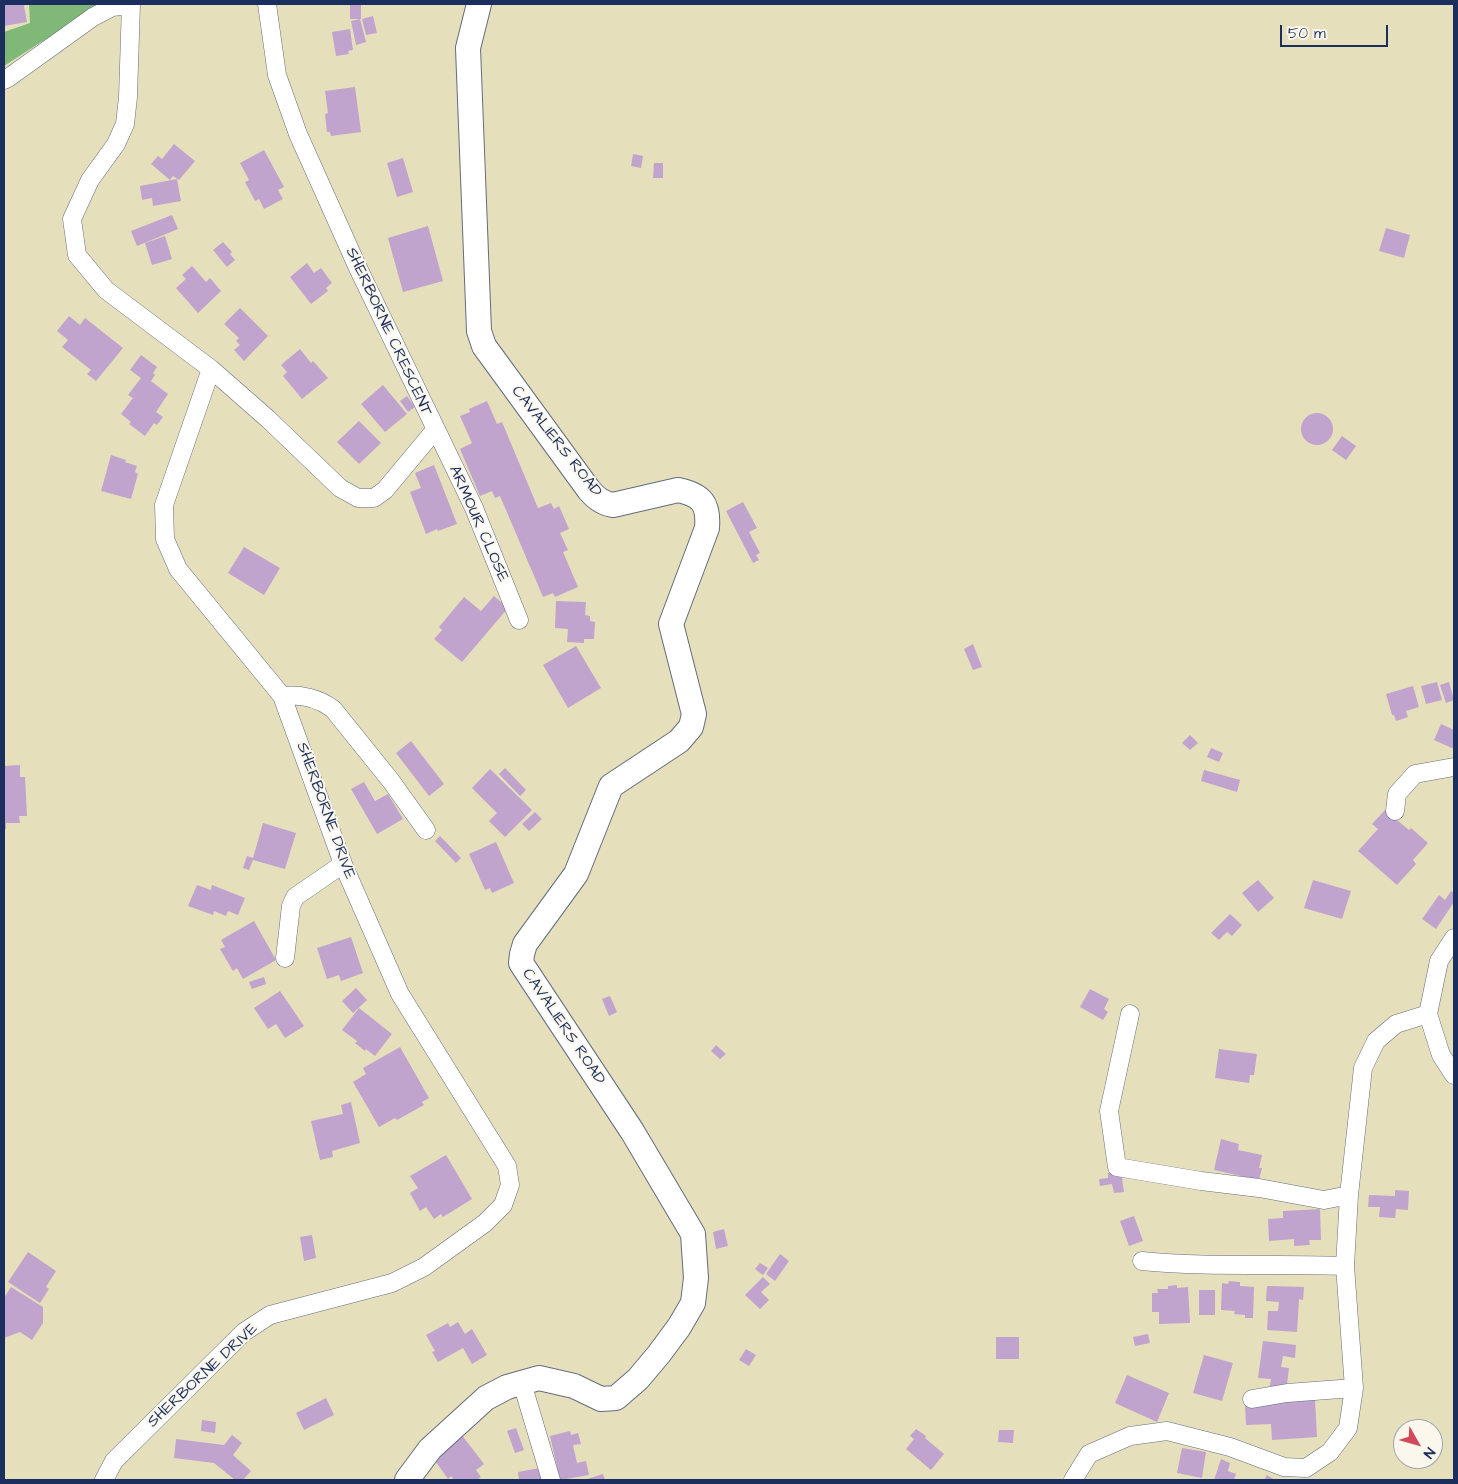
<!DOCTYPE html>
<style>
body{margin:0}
#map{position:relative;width:1458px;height:1484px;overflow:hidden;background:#e6dfbb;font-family:"Architects Daughter",sans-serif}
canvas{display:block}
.frame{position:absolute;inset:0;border:5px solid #1b2f5e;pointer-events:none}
.north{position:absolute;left:1393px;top:1419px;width:50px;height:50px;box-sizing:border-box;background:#fbf7ec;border:1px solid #a1a7b3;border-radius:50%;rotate:128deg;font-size:14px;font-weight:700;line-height:20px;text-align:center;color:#1b2f5e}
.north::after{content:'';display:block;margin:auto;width:18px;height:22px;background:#d1495b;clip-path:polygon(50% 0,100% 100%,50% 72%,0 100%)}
.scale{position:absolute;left:1280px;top:25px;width:108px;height:22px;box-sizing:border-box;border:2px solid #1b2f5e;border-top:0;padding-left:6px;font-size:15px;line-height:18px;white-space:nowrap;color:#1b2f5e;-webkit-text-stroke:4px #fbf7ec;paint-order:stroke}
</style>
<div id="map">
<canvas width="1458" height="1484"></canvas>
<div class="frame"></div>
<div class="north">N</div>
<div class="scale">50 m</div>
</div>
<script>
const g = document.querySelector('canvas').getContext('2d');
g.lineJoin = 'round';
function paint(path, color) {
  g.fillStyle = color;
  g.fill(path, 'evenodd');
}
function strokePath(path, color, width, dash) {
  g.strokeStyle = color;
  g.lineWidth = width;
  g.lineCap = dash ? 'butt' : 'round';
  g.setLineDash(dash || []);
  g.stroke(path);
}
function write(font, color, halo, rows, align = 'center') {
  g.font = font + ' "Architects Daughter",sans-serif';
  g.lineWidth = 4;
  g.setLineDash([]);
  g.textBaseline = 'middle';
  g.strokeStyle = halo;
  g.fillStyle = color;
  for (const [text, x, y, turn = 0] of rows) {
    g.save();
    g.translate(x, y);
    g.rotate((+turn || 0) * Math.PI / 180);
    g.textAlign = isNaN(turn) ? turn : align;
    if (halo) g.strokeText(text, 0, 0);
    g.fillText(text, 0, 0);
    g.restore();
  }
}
const forest = new Path2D(`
 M29,4H108L41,42L4,66V32L30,23Z`);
const building = new Path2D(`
 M4,4H25L24,6L27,22L4,26Z
 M350,4H361V19H350Z
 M373,16L377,33L366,35L362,19Z
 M360,19L366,42L356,45L351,21Z
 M350,29L353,50L348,51L349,54L336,56L332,32Z
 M355,87L361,132L331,136L330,132H327L325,114L328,113L325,91Z
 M174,144L195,161L179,180L173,176L170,180L151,164L158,156L162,159Z
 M264,150L284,187L278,190L283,199L264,209L259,199L255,201L245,182L249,180L240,163Z
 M633,154L643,156L641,168L631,166Z
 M403,158L413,192L397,197L387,163Z
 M654,163H663V178H653Z
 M177,179L181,201L153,206L152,198L142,200L140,186Z
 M172,215L178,229L137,246L131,231Z
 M428,226L443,281L403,292L388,238Z
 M1386,228L1410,235L1404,258L1379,251Z
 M165,236L172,259L152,265L145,243Z
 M223,242L232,252L230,254L235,260L227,267L213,250Z
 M307,263L314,273L321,268L332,283L326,288L328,291L311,304L290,277Z
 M192,266L206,282L210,278L221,291L198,313L176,288L186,279L182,275Z
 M240,308L268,336L244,361L234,350L240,345L236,341L239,338L224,324Z
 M69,316L80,325L85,318L123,348L96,381L87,374L91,370L62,347L68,340L57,331Z
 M300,349L311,363L313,361L328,378L302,399L283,376L287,372L281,365Z
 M141,355L157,367L153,373L155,375L151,381L168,394L156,412L163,417L157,425L154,423L145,436L129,424L131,422L121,414L133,398L128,395L141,378L130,370Z
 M383,385L407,414L385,432L361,404Z
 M407,396L415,407L408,412L400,401Z
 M487,401L497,424L502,422L538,508L551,503L554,509L559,506L569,529L560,533L568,550L563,552L578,587L555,597L553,593L543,597L500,496L495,498L492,491L480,496L460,449L472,443L460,416L470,412L469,409Z
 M1301 429a16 16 0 1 1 32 0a16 16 0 1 1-32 0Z
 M359,421L381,443L359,464L337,442Z
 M1342,436L1356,446L1346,460L1332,450Z
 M111,455L126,460L125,462L137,466L135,472L138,474L131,499L101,491Z
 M434,465L457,524L438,531L437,529L426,534L410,492L421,488L415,473Z
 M743,502L757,528L749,532L760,553L756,555L759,560L753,563L726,511Z
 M244,547L280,568L264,595L228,573Z
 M494,596L508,608L462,662L434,639L442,630L439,627L464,597L481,611Z
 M556,601L586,602L585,615L590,616V621L595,622L594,639H584V643L567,642L568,629L555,628Z
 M973,644L982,667L973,670L964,649Z
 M576,646L601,688L568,708L543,665Z
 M1437,682L1442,700L1426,704L1421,686Z
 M1449,682L1454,700L1446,703L1440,685Z
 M1413,686L1419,707L1406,711L1408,717L1396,721L1394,715H1392L1386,694Z
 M1441,724L1454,730V749L1434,740Z
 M1190,735L1198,743L1190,750L1182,743Z
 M411,741L444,784L429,796L396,753Z
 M1211,748L1223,753L1219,762L1207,757Z
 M20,765V777H25L27,816H19L20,823H6V829H4V766Z
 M505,768L526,790L520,796L499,774Z
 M490,769L532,810L505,837L489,821L497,813L472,788Z
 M1204,770L1240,780L1237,792L1201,781Z
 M364,782L375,801L388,794L403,819L377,834L351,789Z
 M1385,810L1409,830L1411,828L1428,843L1413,860L1416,864L1397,885L1358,851L1378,829L1372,824Z
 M535,812L542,819L529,831L522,824Z
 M263,823L296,833L285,869L253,860L249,870L243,868L247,856L253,858Z
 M440,836L461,858L456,863L435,841Z
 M496,842L514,883L492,893L490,888L485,890L469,854Z
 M1258,880L1274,898L1258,912L1242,893Z
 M1313,880L1351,891L1342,919L1304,908Z
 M197,885L211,890L212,885L245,898L238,915L228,911L226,916L214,911L213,915L188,906Z
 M1451,891L1454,893V902L1436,929L1422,919L1439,895L1445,900Z
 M1230,914L1242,925L1232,936L1227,932L1219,940L1211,933Z
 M254,921L276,960L243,979L237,968L233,971L220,949L225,947L221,940Z
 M351,937L363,973L341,981L339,975L327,979L317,948Z
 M264,977L266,984L252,989L249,982Z
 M356,988L367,1000L353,1013L342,1001Z
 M1090,989L1109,999L1104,1009L1108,1012L1103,1020L1080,1007Z
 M280,991L304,1026L285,1038L276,1024L268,1029L254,1008Z
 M610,996L617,1012L609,1016L602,999Z
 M359,1008L392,1034L375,1056L366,1049L365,1051L355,1043L357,1041L342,1030Z
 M716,1045L726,1054L720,1059L711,1051Z
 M400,1047L429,1098L422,1102L424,1105L397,1120L395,1118L379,1127L353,1082L366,1074L363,1068Z
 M1219,1049L1257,1054L1254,1075H1250L1249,1083L1215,1078Z
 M351,1102L360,1143L332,1151L333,1157L320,1160L311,1121L343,1114L341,1105Z
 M1221,1139L1239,1144L1238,1150L1262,1155L1259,1168H1262L1259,1180L1214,1170Z
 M446,1155L472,1199L443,1217L441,1214L434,1219L426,1207L420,1211L410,1193L418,1188L410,1176Z
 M1121,1171L1124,1192L1114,1193L1112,1184L1100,1186L1099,1179L1108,1178V1173Z
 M1395,1190L1409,1191L1408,1210L1396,1209L1395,1218L1379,1217L1380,1207H1368L1369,1195L1395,1196Z
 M1320,1209L1321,1240H1309L1310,1245L1294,1246V1239L1269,1241L1268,1219L1283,1218V1211Z
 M1134,1216L1143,1241L1129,1246L1120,1221Z
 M724,1229L728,1246L716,1249L713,1232Z
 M312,1235L316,1258L304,1261L300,1237Z
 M28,1252L56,1271L46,1287L49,1289L40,1303L8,1282Z
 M780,1254L789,1261L775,1281L766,1274Z
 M760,1263L768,1268L763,1275L755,1269Z
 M763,1277L770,1284L761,1292L769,1300L760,1309L745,1295Z
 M1229,1281L1240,1282V1286L1254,1287L1253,1318H1245V1315L1234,1314L1235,1311L1221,1310L1222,1283L1228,1284Z
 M1177,1285V1288L1188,1287L1190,1323L1159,1324V1312H1152V1293H1158L1157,1289H1168V1286Z
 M1267,1286L1304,1287L1303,1300L1299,1299L1297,1332L1267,1330L1268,1311H1278L1279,1302L1266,1301Z
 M11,1287L43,1307V1323L32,1340L20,1332L4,1338V1298Z
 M1199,1290H1215V1315H1199Z
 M458,1322L465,1334L472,1329L487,1355L472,1364L463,1348L438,1362L432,1352L435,1351L426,1335L448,1323L450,1327Z
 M1148,1334L1150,1343L1135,1346L1133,1337Z
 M996,1337H1019V1359H996Z
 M1263,1341L1296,1345L1295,1358L1283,1356L1281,1367L1289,1368L1286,1392L1269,1390L1271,1379L1258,1378Z
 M746,1349L756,1355L749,1366L739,1360Z
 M1204,1355L1233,1363L1222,1401L1193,1393Z
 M1127,1375L1169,1393L1157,1422L1115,1403Z
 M326,1398L334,1415L304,1430L296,1413Z
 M1315,1399L1317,1437L1272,1440L1271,1424L1246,1425L1245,1404Z
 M202,1420L216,1422L215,1433L201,1431Z
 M516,1428L524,1450L515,1453L507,1431Z
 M916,1429L926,1436L925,1438L944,1454L931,1470L906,1449L914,1439L910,1436Z
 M999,1430H1014L1013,1443L998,1442Z
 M570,1431L571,1435L578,1433L581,1444L573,1445L577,1463L586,1461L589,1475L560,1480L550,1436Z
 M461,1434L484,1464L476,1470L481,1477L477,1480H454L451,1476L448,1479L431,1455Z
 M232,1435L242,1443L233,1455L251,1471L243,1480H235L214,1463L174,1458L176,1439L224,1445Z
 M1182,1448L1206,1452L1202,1478L1177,1473Z
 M1221,1459L1230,1463L1228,1471L1236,1474L1234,1480H1214Z
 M540,1468L543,1480H519L518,1472Z
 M603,1474L605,1480H584Z
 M1267,1475L1275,1480H1264Z`);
const minor = new Path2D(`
 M131,4L128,97L125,124L116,144L90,180L72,219L77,255L106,290L211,369L268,419L340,488L358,498H374L385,490L435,430
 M267,4L277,75L298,134L358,268L474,508L519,620
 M4,80L8,78L93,17L112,7L131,5
 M282,696C300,694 319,698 333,709L391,781L426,830
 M1395,811L1397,794L1415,774L1454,767
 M285,958L291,906L295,897L343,864
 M1130,1014L1109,1111L1117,1167L1201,1181L1259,1188L1324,1200L1349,1195L1363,1068L1376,1041L1396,1024L1428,1014
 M1428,1014L1439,961L1454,938
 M1428,1014L1441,1055L1454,1075
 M1142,1261C1209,1268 1278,1263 1345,1266L1349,1195
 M522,1383L551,1480
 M1252,1399L1287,1393L1354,1388L1345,1266
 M104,1480L114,1461L244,1332L270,1315L392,1283L424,1267L485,1223L503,1205L510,1185L507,1166L400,994L343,864L282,696L178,569L165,539L164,505L211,369
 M1073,1480L1089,1454L1130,1436L1167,1431L1230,1447L1284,1467L1306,1468L1330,1452L1348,1428L1354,1388`);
const secondary = new Path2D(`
 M407,1480L430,1449L486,1398L507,1387L539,1378L574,1386L601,1399L616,1398L638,1379L659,1354L679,1327L693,1303L696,1278L693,1234L632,1131L521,963L522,954L525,944L576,874L611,786L679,741L691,727L694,714L671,624L707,528C709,504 702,495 678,490L613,505C602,503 596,498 589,490L484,346L479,331L468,48L479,4`);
const streetNames = [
 ["SHERBORNE CRESCENT",388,332,65],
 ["CAVALIERS ROAD",556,442,52],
 ["ARMOUR CLOSE",478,524,66],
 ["SHERBORNE DRIVE",325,811,70],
 ["CAVALIERS ROAD",563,1027,56],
 ["SHERBORNE DRIVE",203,1376,-43]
];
paint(forest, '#80b977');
paint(building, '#c0a4ce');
strokePath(minor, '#626d7f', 19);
strokePath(secondary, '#626d7f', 26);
strokePath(minor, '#fff', 18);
strokePath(secondary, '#fff', 24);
write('16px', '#1b2f5e', '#fbf7ec', streetNames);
</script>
